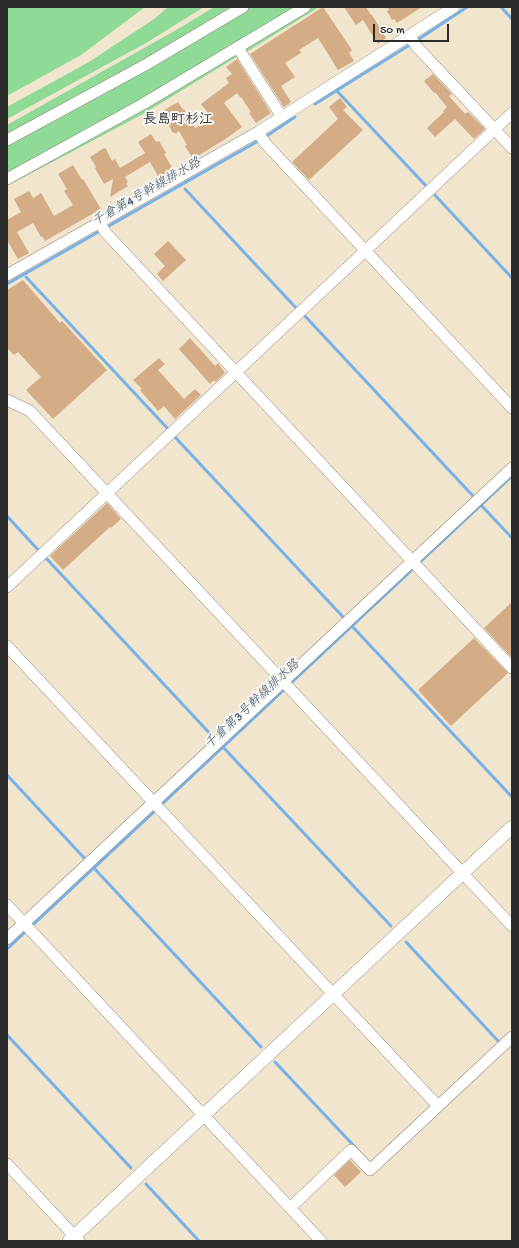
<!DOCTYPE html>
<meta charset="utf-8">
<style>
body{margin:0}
#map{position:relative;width:519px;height:1248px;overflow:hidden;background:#f1e5ce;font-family:"Gochi Hand",sans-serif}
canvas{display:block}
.frame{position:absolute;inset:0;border:8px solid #2b2b2b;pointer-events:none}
.scale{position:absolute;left:373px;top:24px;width:76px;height:18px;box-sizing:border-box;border:2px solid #2b2b2b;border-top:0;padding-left:5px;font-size:12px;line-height:14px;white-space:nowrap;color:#2b2b2b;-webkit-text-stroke:3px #f6f6f2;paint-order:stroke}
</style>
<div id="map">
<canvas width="519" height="1248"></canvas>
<div class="frame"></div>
<div class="scale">50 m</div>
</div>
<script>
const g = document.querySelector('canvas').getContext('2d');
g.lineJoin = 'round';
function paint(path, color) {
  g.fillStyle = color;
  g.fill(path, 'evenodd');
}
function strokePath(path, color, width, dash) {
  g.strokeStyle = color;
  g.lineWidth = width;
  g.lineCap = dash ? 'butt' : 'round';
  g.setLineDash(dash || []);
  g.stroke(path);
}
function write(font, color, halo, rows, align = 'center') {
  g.font = font + ' "Gochi Hand","Klee One",sans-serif';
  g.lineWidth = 4;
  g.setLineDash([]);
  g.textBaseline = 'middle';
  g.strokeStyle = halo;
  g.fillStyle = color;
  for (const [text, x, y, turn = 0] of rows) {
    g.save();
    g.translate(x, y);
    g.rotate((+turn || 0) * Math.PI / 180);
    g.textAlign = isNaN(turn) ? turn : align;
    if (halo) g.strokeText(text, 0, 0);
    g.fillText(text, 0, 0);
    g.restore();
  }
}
const green = new Path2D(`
 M7,7H145L81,55L7,96Z
 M168,7H204L146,43L7,119V107L89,62L154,19Z
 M214,7H233L144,60L7,136V125L178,29Z
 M250,7H298L245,41L7,175V146L149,67Z
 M310,7H319L245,53L244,48Z
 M233,54L238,56L145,113L7,186V183Z`);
const stream = new Path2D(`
 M501,7L512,19
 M337,91L428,188
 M315,104L416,41L467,7
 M265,137L295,117
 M185,189L298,310
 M433,193L512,278
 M26,277L169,430
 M7,284L260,140
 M304,315L473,496
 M174,436L344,618
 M480,504L512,538
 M7,516L40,552
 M45,557L215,739
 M418,564L512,476
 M351,625L512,797
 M290,684L414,568
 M222,746L391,926
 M7,775L86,860
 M160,806L286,688
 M93,867L261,1047
 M406,942L500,1043
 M7,949L156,810
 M7,1035L131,1168
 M275,1062L355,1147
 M146,1184L199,1241`);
const building = new Path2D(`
 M323,7L352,50L349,53L354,61L338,70L318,38L299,50L301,53L285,63L295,77L281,86L291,102L284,107L250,54Z
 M344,7H366L371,15H372L386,38L378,44L363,20L356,25Z
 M387,7H422L397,23L394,19L392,20L387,11L389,10Z
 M237,59L271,113L256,123L249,113L251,112L241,97V98L237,93L224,103L242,127L227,138L193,159L185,146L187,145L179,131L175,134L174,132L173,133L161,112L178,102L183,110L184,109L195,128L210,120L206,114L208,113L201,104L229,83L226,78L232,74L226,67Z
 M433,74L452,94L449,96L465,114L468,112L485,129L474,139L455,119L435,137L427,128L444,112L443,111L447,107L435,92L434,93L424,81Z
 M340,98L347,107L343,110L363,130L309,180L292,162L338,119L329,107Z
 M151,134L156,142L159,141L166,153L164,154L173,169L159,178L150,162L125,177L128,182L126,184L128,186L110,197L113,179L104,184L95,168L96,167L90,157L104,148L106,149L112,161L115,159L120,168L145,153L138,142Z
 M73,165L82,180L83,179L101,209L45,241L42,236L41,237L33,223L17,232L29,253L18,259L7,240V220L21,212L14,199L29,191L33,198L41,193L54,216L73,205L64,191L67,189L58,174Z
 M168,241L186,260L163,281L157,274L165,266L154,254Z
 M23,280L60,323L62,321L107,370L53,419L26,390L41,377L18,352L14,355L7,348V290Z
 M190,338L215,366L218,363L225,373L215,382L214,380L210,384L179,349Z
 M159,358L165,364L158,370L184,399L195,389L201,395L175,419L164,406L158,411L140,390L142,389L133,380Z
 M107,503L121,519L111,528L110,527L63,570L50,556Z
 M512,602V658L484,628Z
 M474,638L508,673L451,726L418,690Z
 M350,1160L361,1172L345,1187L334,1175Z`);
const minor = new Path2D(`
 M409,36L417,47L512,148
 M238,48L282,117
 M258,132L265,143L512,408
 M7,140L147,64L243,7
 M7,179L143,104L305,7
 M99,222L106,233L512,668
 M7,275L258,132L454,7
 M7,400L30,411L512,926
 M7,587L512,113
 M7,646L438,1106
 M7,905L321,1241
 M7,939L512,468
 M7,1164L79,1241
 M290,1208L351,1150L370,1170L512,1037`);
const tertiary = new Path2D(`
 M69,1241L512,827`);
const waterNames = [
 ["千倉第4号幹線排水路",147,193,-30],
 ["千倉第3号幹線排水路",253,705,-43]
];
const quarterNames = [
 ["長島町杉江",178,121]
];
paint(green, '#8fda97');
strokePath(stream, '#76b2e8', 3);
paint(building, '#d4ac85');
strokePath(minor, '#8e887c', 12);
strokePath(tertiary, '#8e887c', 14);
strokePath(minor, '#fff', 11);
strokePath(tertiary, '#fff', 13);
write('italic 13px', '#455a6d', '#f6f6f2', waterNames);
write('bold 14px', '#2b2b2b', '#f6f6f2', quarterNames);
</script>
